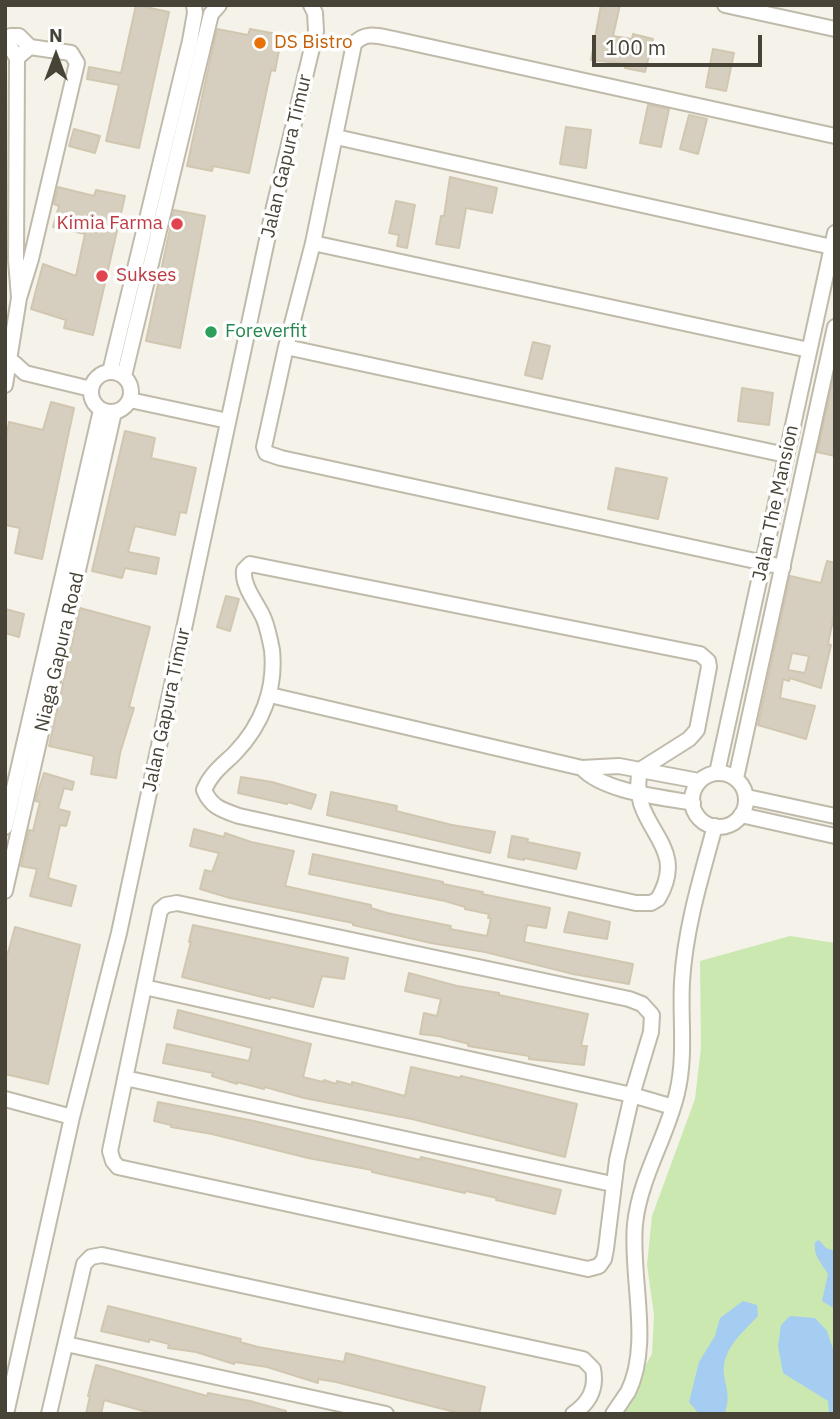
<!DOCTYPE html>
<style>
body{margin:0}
#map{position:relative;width:840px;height:1419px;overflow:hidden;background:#f4f2e9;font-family:"IBM Plex Sans",sans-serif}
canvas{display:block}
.frame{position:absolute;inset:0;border:7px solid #484337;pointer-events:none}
.north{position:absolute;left:21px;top:21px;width:70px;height:70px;-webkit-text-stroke:5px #fff;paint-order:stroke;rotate:0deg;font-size:19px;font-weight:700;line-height:28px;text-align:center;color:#484337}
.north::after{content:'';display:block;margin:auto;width:24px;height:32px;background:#484337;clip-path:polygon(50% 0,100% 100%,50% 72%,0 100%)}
.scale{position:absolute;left:592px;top:35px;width:170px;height:32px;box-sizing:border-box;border:4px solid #484337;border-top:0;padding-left:9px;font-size:21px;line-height:24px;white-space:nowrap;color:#484337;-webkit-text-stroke:5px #fff;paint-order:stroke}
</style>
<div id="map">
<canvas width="840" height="1419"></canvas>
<div class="frame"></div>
<div class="north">N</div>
<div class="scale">100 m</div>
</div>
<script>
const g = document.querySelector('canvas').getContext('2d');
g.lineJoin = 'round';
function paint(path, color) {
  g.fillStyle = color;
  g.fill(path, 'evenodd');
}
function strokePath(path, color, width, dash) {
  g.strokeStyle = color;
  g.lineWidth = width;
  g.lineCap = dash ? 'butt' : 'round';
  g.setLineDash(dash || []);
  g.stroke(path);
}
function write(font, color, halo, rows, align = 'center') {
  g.font = font + ' "IBM Plex Sans",sans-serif';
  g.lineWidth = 7;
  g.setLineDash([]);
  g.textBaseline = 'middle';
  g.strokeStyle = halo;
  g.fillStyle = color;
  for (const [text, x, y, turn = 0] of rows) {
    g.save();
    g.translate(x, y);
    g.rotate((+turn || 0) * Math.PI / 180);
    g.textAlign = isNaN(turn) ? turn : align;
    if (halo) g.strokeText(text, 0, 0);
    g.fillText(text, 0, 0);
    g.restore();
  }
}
const green = new Path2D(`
 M790,936L835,943V1414H620L630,1402L640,1374L652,1354L654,1315L647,1265L652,1216L695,1099L701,1047L700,961Z`);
const water = new Path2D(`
 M819,1240L826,1248L835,1251V1309L822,1301L828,1274C821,1262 813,1256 815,1242Z
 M743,1301L757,1305L758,1316C742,1333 721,1350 724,1375C727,1392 730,1397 725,1413L699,1414L689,1402L699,1362L715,1336L720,1318Z
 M790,1316L815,1318L827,1331L835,1355V1414H829L828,1401L783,1373L778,1346L781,1325Z`);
const building = new Path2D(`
 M136,5L169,12L139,148L106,141L119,85L87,79L89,67L121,73Z
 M601,5H620L613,36L632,39L633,34L653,39L645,72L625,68L626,64L591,60Z
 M217,29L248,35L250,29L282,35L275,71L271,70L249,173L213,166L212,171L187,166Z
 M713,49L734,53L726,91L706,87Z
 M648,105L669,109L661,147L640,143Z
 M689,115L707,119L698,154L680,149Z
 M566,127L591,130L586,168L560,164Z
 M74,129L100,136L95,153L69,146Z
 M450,177L497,188L492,213L466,208L459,248L436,244L441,216H444Z
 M58,187L94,196L96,190L125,196L93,335L64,328L66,320L31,309L43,264L76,276L85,234L53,227L59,206L54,204Z
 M396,201L415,205L407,248L397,246L399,235L389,233Z
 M174,210L205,216L180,348L146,341Z
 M533,342L550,346L542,379L525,375Z
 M833,380L835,381V456L817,452Z
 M742,388L773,393L769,425L738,421Z
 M51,402L74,408L42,559L15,553L20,528L5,525V446L9,422L43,430Z
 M125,431L155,438L151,458L196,468L186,513L180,512L175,535L135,526L128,552L159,558L156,574L125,568L122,578L92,571Z
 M616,468L667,478L658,519L608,509Z
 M827,561L835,563V610L828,644L831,645L821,688L790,678L789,681L783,679L780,698L815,706L806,739L758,725L790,576L821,583ZM792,653L809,656L805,673L788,670Z
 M226,596L239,599L230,631L217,627Z
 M80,608L150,627L129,707L134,708L120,753L116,778L91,774L94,756L49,746Z
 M5,609L24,614L19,637L5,633Z
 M44,773L74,782L72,790L64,788L58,809L70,812L66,826L60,825L48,878L76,886L71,906L30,896L37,869L21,866L29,830L33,831L40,802L35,801Z
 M241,777L272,782L316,795L311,809L288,802L287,804L238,793Z
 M331,792L397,806L396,811L452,825L495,832L490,853L327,815Z
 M194,829L224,837L225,833L251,842L294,851L285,886L371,905V908L387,913L451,926L450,929L487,936L491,918H488L489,914L465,909V907L445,901L309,874L313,854L443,882V884L483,892L482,894L550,908L546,928L527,925L524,942L633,964L629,984L573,974L485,952L431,943L353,925V923L230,898L200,889L205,870L212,872L219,853L190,846Z
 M512,836L528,839L527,842L580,853L576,869L524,858V860L508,857Z
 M569,912L610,922L607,939L564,932Z
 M193,925L348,958L344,979L322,976L313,1007L271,997L270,999L182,977L191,942H189Z
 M15,927L80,945L48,1084L5,1074V952L8,953Z
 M409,973L457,986L499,993V995L588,1014L581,1046H587L584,1065L529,1059V1056L468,1046L469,1044L438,1036L420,1034L424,1013L437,1016L441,999L405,991Z
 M178,1010L311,1044L303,1077L323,1082L324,1080L336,1084L337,1081L352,1085V1082L405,1096L411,1067L460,1078L461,1076L577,1104L565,1157L412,1119L304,1098L265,1087L264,1089L237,1082V1084L212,1076L213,1073L163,1063L167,1044L249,1061L252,1048L174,1028Z
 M158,1102L254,1121L420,1160L421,1157L561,1190L555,1214L496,1200L497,1198L466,1191L465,1193L372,1172V1170L308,1158L212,1134L171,1127V1125L154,1121Z
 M108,1306L241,1339L240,1342L258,1347L344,1362L346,1353L485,1387L479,1414H463L336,1382L318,1379V1383L267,1367L235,1362L234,1364L196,1352L168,1348L169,1344L149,1339V1342L101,1331Z
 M96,1365L207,1396L208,1393L250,1401L286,1411V1414H154L104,1400L101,1414H86L90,1396H88Z`);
const minor = new Path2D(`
 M725,5L835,29
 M17,58L9,45L11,36H19L30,47
 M336,137L832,247
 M313,243L809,350
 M286,347L786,455
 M5,360L14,363L25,373L91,389
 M91 392a20 20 0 1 1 40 0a20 20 0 1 1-40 0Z
 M110,372L190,41L195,13L194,5
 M124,376L211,14L219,5
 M5,385L19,298L31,259L77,63L71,53L30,47L17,58L16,260L19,298
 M130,400L228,421
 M250,564L700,654L708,661L709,667L697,730L689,739L640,770C627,828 692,842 658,899L651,903H636L239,816C222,810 211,807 204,790C211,773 223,765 235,753C262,725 276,689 272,650C270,640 268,629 264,619C258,604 242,587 244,570Z
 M783,567L281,458L266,453L264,447L286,347L313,243L354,44C365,31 378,36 394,39L835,136
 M270,695L582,768
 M717,773L835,233
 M692 800a27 27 0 1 1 54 0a27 27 0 1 1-54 0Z
 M736,778L835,327
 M747,797L835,816
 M693,803C661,797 604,792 582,768L619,766L699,781
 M741,815L835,836
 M5,827L101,410
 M5,891L114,412
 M177,903L629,999L642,1004L652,1015L651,1032L632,1095L617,1160L606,1249L604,1259L599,1266L588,1269L118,1167L113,1161L110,1151L160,910L166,905Z
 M144,987L632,1095L673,1107
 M125,1078L612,1184
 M5,1099L72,1117
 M66,1344L386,1414
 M6,1414L72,1117L119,933L274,207L316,31L315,13L311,5
 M49,1414L84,1264L91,1257L102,1255L583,1359L593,1369C597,1389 589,1403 573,1414
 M613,1414C618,1407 623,1399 628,1392C652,1344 630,1276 635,1224C640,1177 667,1137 677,1093C686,1056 680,1019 682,982C685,929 701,877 715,826`);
const markers = [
 [260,43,7,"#e8710a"],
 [177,224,7,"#e0444e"],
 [102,276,7,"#e0444e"],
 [211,332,7,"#2e9e5b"]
];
const foodNames = [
 ["DS Bistro",274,43]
];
const streetNames = [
 ["Jalan Gapura Timur",287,156,-77],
 ["Jalan The Mansion",776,503,-78],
 ["Niaga Gapura Road",60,652,-77],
 ["Jalan Gapura Timur",167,710,-78]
];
const healthNames = [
 ["Kimia Farma",163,224],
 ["Sukses",116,276,"left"]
];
const leisureNames = [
 ["Foreverfit",225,332]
];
paint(green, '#cbe8b1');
paint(water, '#a5ccf1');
paint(building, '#d6cebe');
strokePath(building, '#d1c7b1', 2);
strokePath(minor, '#c0baab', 18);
strokePath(minor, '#fff', 14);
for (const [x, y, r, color] of markers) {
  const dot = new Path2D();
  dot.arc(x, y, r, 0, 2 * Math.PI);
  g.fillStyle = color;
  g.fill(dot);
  strokePath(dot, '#fff', 2.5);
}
write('19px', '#c56008', '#fff', foodNames, 'left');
write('19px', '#484337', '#fff', streetNames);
write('19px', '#be3a42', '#fff', healthNames, 'right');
write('19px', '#27864d', '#fff', leisureNames, 'left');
</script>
